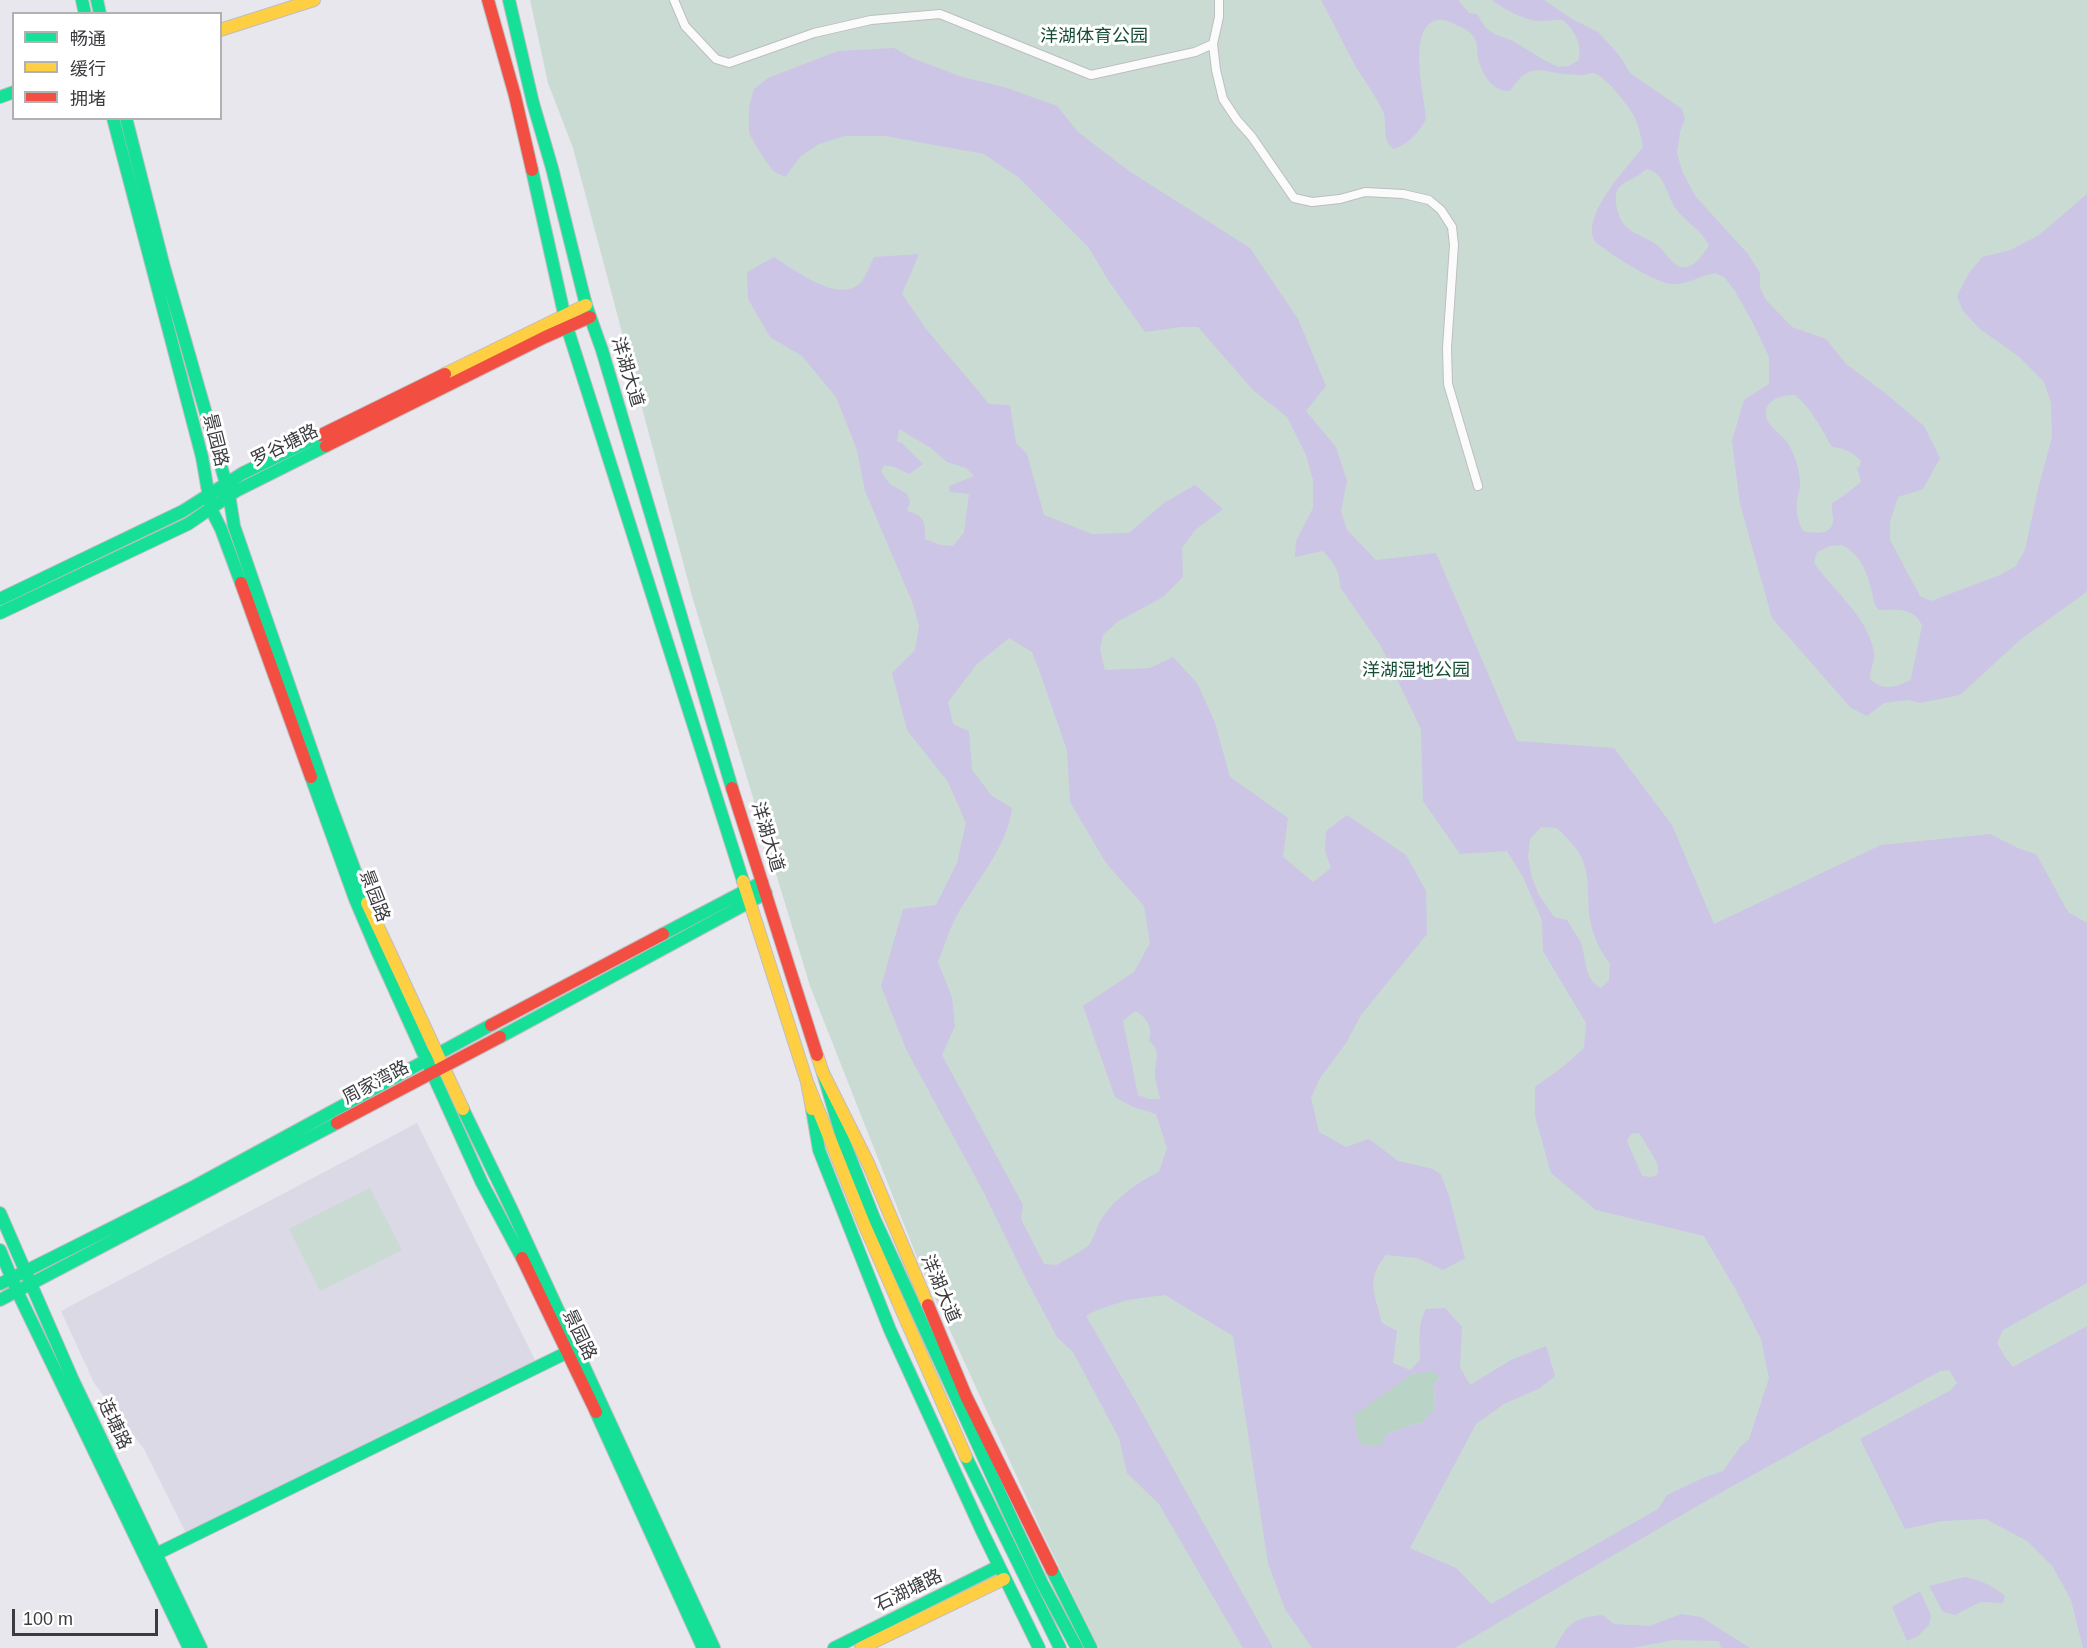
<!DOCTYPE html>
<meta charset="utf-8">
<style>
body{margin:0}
#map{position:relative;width:2087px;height:1648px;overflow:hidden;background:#e8e7ed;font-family:Arial,"Noto Sans SC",sans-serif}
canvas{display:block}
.legend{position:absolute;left:12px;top:12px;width:210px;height:108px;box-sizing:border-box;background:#fff;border:2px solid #b1b1b2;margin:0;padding:8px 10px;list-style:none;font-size:18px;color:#3c3b3f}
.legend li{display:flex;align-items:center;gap:12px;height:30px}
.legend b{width:30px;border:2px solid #b1b1b2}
.scale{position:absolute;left:12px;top:1609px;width:146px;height:27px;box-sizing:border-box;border:3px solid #3c3b3f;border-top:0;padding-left:8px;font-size:18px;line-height:21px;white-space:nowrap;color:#3c3b3f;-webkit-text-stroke:4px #fff;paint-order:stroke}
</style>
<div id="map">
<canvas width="2087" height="1648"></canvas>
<ul class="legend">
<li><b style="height:8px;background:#16e098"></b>畅通</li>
<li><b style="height:8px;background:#ffcf43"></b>缓行</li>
<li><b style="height:8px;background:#f24e42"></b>拥堵</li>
</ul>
<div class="scale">100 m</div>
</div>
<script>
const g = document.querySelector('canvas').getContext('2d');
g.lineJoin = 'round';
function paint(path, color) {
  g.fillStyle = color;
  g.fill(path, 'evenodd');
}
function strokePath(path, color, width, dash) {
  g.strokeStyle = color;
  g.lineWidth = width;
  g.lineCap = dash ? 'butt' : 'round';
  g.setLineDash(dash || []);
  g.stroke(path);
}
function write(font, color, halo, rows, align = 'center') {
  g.font = font + ' Arial,"Noto Sans SC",sans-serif';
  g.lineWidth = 6;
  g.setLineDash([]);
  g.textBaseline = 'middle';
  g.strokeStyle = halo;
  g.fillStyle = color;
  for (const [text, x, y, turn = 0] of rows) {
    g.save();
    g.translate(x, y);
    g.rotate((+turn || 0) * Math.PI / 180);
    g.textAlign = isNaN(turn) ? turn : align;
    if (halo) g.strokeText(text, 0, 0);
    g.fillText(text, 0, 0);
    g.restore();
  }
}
const built = new Path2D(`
 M417,1123L536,1362L186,1533L144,1449L94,1383L61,1311Z`);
const green = new Path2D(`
 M530,0H2087V1648H1099L1043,1534L920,1265L810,986L692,596L573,148L548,83Z
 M370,1188L402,1250L320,1291L289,1229Z`);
const forest = new Path2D(`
 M1433,1371L1440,1377L1434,1384L1435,1410L1429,1414L1422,1423C1410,1423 1402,1430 1390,1432L1382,1446H1363L1357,1437L1353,1415L1412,1374Z`);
const water = new Path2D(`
 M1321,0H1458L1469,13L1477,14L1485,27L1494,34L1513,41L1544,60L1558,67L1569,66L1579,60C1582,42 1575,32 1563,20C1555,19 1548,21 1540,21C1528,22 1501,8 1492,0H1544L1572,19L1598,32L1619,55L1630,73L1682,109L1685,119L1680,132L1677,153L1682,171L1696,197L1748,254L1760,273V288L1766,300L1792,327L1826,339L1846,364L1885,393L1924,426L1940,458L1923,489L1898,497L1890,522V540L1920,596L1931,601L2000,575L2016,566L2025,550L2038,489L2052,437L2051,403L2044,382L2018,356L1980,329L1963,311L1957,296L1969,273L1982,257L2011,250L2039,235L2087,194V590L2084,594L2021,639L1960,695L1920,703L1908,700L1884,703L1867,716L1851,708L1772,618L1740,504L1732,441L1744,400L1769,384V357L1754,325L1735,291L1724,277L1715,273C1703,275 1691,282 1679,284C1660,288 1611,254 1595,242C1593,237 1591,233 1592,228C1594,202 1627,167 1643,147C1641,136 1639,126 1634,116C1628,105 1605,75 1593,73C1588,73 1584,76 1579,75C1574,75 1570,74 1565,74C1536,70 1529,63 1510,91C1492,92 1482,74 1478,58C1476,50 1479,43 1473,36C1469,30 1461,27 1454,24C1447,20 1440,18 1432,22C1408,36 1425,97 1426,119C1419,132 1409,144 1394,149C1381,141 1388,124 1383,111C1376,96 1365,82 1356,67C1344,45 1333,22 1321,0ZM1646,169C1664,172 1666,192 1674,206C1684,221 1703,231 1709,246C1704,253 1693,270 1681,267C1672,265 1664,250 1657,245C1649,239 1636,235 1629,229C1619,223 1613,201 1617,191C1622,180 1638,179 1646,169ZM1795,395C1812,409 1821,428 1832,447C1843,448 1853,452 1861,461L1860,467H1857L1861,482C1854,487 1840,500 1833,502C1830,509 1834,515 1833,522C1831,536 1813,533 1803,531C1797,520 1795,507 1798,495C1798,492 1800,489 1800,486C1801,473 1795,456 1789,445C1783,434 1765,426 1766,412C1767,398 1784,395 1795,395ZM1842,545C1866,558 1869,580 1875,605L1879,610C1896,610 1915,607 1922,626L1911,679C1898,688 1882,691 1870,679C1870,669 1875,661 1874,652C1866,614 1835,593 1814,563L1817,552L1830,546Z
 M894,48L912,58L962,77L1004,87L1057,106L1078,132L1129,171L1250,248L1298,319L1326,386L1306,411L1336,447L1347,481L1341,511L1347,530L1376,560L1436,553L1517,741L1614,748L1672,825L1714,924L1881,845L1990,834L2020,849L2036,854L2068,912L2087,923V1283L2003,1330L1997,1343L2005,1357L2013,1367L2087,1326V1648H2083L2071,1600L2053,1567L2027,1541L1986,1519L1942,1521L1905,1529L1860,1439L1951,1390L1957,1383L1949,1370L1940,1371L1711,1498L1455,1648H1312L1285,1609L1268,1563L1233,1336L1165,1295L1127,1300L1097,1310L1086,1316L1139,1407L1273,1648H1243L1159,1504L1127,1473L1119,1438L1073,1352L1057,1337L1026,1279L983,1191L906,1049L881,986L903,909L936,905L957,863L966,823L948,782L907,730L892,673L915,650L919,626L913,604L865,491L857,450L836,397L802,356L770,337L748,299L747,272L774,257C793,269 835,302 858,285C865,280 870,265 874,257L919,254L902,294L926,329L989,404L1010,405L1016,443L1027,454L1044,515L1092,534L1129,533L1164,503L1195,485L1223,509L1195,530L1182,548L1183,577L1163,597L1117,622L1103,635L1100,649L1105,670L1150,668L1173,657L1197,683L1215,723L1230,777L1288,818L1283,857L1313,882L1331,868L1325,851L1326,831L1347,815L1406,855L1426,891L1427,934L1361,1015L1346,1043L1320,1078L1311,1098L1319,1132L1346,1147L1369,1139L1398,1161L1433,1169L1441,1175L1449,1196L1465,1258L1443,1270L1417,1258L1386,1255C1365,1280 1375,1294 1382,1323L1397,1331L1393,1363L1410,1370L1420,1360C1420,1342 1417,1325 1426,1309L1445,1308L1462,1327L1460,1367L1470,1385L1511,1360L1546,1346L1555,1376L1540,1388L1504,1404L1476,1424L1410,1548L1456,1568L1491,1604L1658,1509L1667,1495L1703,1478L1723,1471L1741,1446L1749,1439L1769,1378L1761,1339L1736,1290L1704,1236L1596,1210L1551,1173L1535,1116V1087L1564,1066L1584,1048L1586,1023L1543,951L1542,920L1523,877L1507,851L1460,854L1423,801L1421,729L1381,646L1340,587C1340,571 1334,563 1323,551L1295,557L1296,541L1313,508V480L1306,455L1287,417L1253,390L1198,327H1181L1145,332L1108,280L1089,248L1018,177L984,154L885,136H845L819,144L801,156L785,177L773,171L759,151L749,133V107L754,89L768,78L838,51ZM899,429L931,448L947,462L966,468L974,476L949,486L950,492L969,494L964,533L953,546L941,545L925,539C926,524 924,514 907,511L910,501L907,494L890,484L881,472L884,465L895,467L909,474L923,464L902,443L897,442ZM1009,638L1032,652L1039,670L1067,750L1070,802L1106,863L1144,906L1150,943L1134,972L1083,1006L1115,1097L1133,1107L1156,1114L1167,1148L1159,1172C1136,1183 1115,1198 1101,1220C1096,1228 1094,1238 1089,1245C1085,1250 1064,1260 1057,1265L1044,1264L1021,1219L1023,1205L942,1055L955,1026L952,997L938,962C944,948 948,933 955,919C974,883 1007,849 1012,808L992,796L972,770L969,731L953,724L948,702L977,664ZM1541,827L1557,828C1567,838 1578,848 1583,861C1590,879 1587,895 1589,913C1591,932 1599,949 1610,964L1609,980L1601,988C1582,979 1587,955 1580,941C1576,934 1571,927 1567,920L1554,917L1539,895L1532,878L1528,857L1530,839ZM1135,1011C1146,1016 1154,1029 1149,1041C1162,1050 1155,1061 1155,1074C1155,1082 1159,1091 1160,1099H1149L1138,1095L1123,1021ZM1639,1133C1644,1139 1646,1145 1650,1151C1655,1160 1659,1163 1658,1174L1652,1177L1642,1176L1627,1141L1631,1134ZM1433,1371L1440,1378L1434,1384L1435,1410L1429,1414L1422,1423C1416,1423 1389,1432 1385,1436C1383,1438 1383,1443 1382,1446H1363L1357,1437L1354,1415L1412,1374Z
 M1965,1577C1980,1580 1992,1585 2005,1596L2003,1603L1980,1602L1955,1615L1943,1612L1929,1586Z
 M1920,1591L1931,1615L1929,1625L1918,1636L1907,1641L1892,1607Z
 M1681,1614L1701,1617L1750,1648H1721L1719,1641L1673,1640L1632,1648H1555C1568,1623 1573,1618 1602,1615L1614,1624L1650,1626Z`);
const street = new Path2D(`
 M674,0L685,26L716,59L729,63L814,33L871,20L940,14L1091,75L1195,52L1213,44
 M1219,0V17L1213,44L1216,70L1223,99L1237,120L1252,137L1294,198L1312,202L1340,199L1365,192L1403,194L1429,200L1441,210L1452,227L1454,245L1447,348L1448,384L1478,486`);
const fast = new Path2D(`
 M82,0L85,14
 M97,0L100,14
 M509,0L533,103L552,168L586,305L602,350L732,788
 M0,97L14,92
 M113,118L202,457L211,509L221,529L241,583
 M126,118L164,267L229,494L234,526L329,801L367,903
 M532,170L567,327L743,881
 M0,599L183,511L243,473L321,435
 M0,613L188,524L236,491L326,446
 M311,777L355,899L378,953L482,1183L522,1258
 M663,934L762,882
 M500,1037L766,893
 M823,1073L842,1137L874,1218L1015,1526L1042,1583L1077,1648
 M463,1109L511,1208L714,1648
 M812,1109L819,1150L890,1330L982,1531L1039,1648
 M0,1213L72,1378L201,1648
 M0,1250L17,1291L189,1648
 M0,1284L195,1186L491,1025
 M0,1300L337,1123
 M596,1412L703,1648
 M966,1457L1060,1648
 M146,1559L572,1350
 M1052,1570L1091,1648
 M834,1648L999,1566`);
const slow = new Path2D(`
 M220,30L314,0
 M445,374L586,305
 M743,881L807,1082L812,1109
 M367,903L463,1109
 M817,1055L823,1073L868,1163L928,1305
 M807,1082L864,1224L966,1457
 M861,1648L1004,1579`);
const jam = new Path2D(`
 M488,0L515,96L532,170
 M321,435L445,374
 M326,446L545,337L590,317
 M241,583L311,777
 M732,788L817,1055
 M491,1025L663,934
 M337,1123L500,1037
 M522,1258L596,1412
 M928,1305L966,1396L1052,1570`);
const parkNames = [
 ["洋湖体育公园",1094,37],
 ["洋湖湿地公园",1416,671]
];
const streetNames = [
 ["洋湖大道",627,372,73],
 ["景园路",215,440,76],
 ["罗谷塘路",285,446,-26],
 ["洋湖大道",767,837,73],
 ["景园路",374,896,69],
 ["周家湾路",376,1083,-28],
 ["洋湖大道",940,1289,67],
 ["景园路",579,1335,64],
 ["连塘路",114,1424,65],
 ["石湖塘路",909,1591,-26]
];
paint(built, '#dbd9e5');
paint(green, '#cadbd4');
paint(forest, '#bad3c7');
paint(water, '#ccc5e6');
strokePath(street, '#bebdc2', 10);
strokePath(fast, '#bebdc2', 14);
strokePath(slow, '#bebdc2', 14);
strokePath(jam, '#bebdc2', 14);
strokePath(street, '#fcfbfc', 8);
strokePath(fast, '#16e098', 12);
strokePath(slow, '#ffcf43', 12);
strokePath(jam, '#f24e42', 12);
write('18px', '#164f35', '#fff', parkNames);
write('18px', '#3c3b3f', '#fff', streetNames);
</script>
